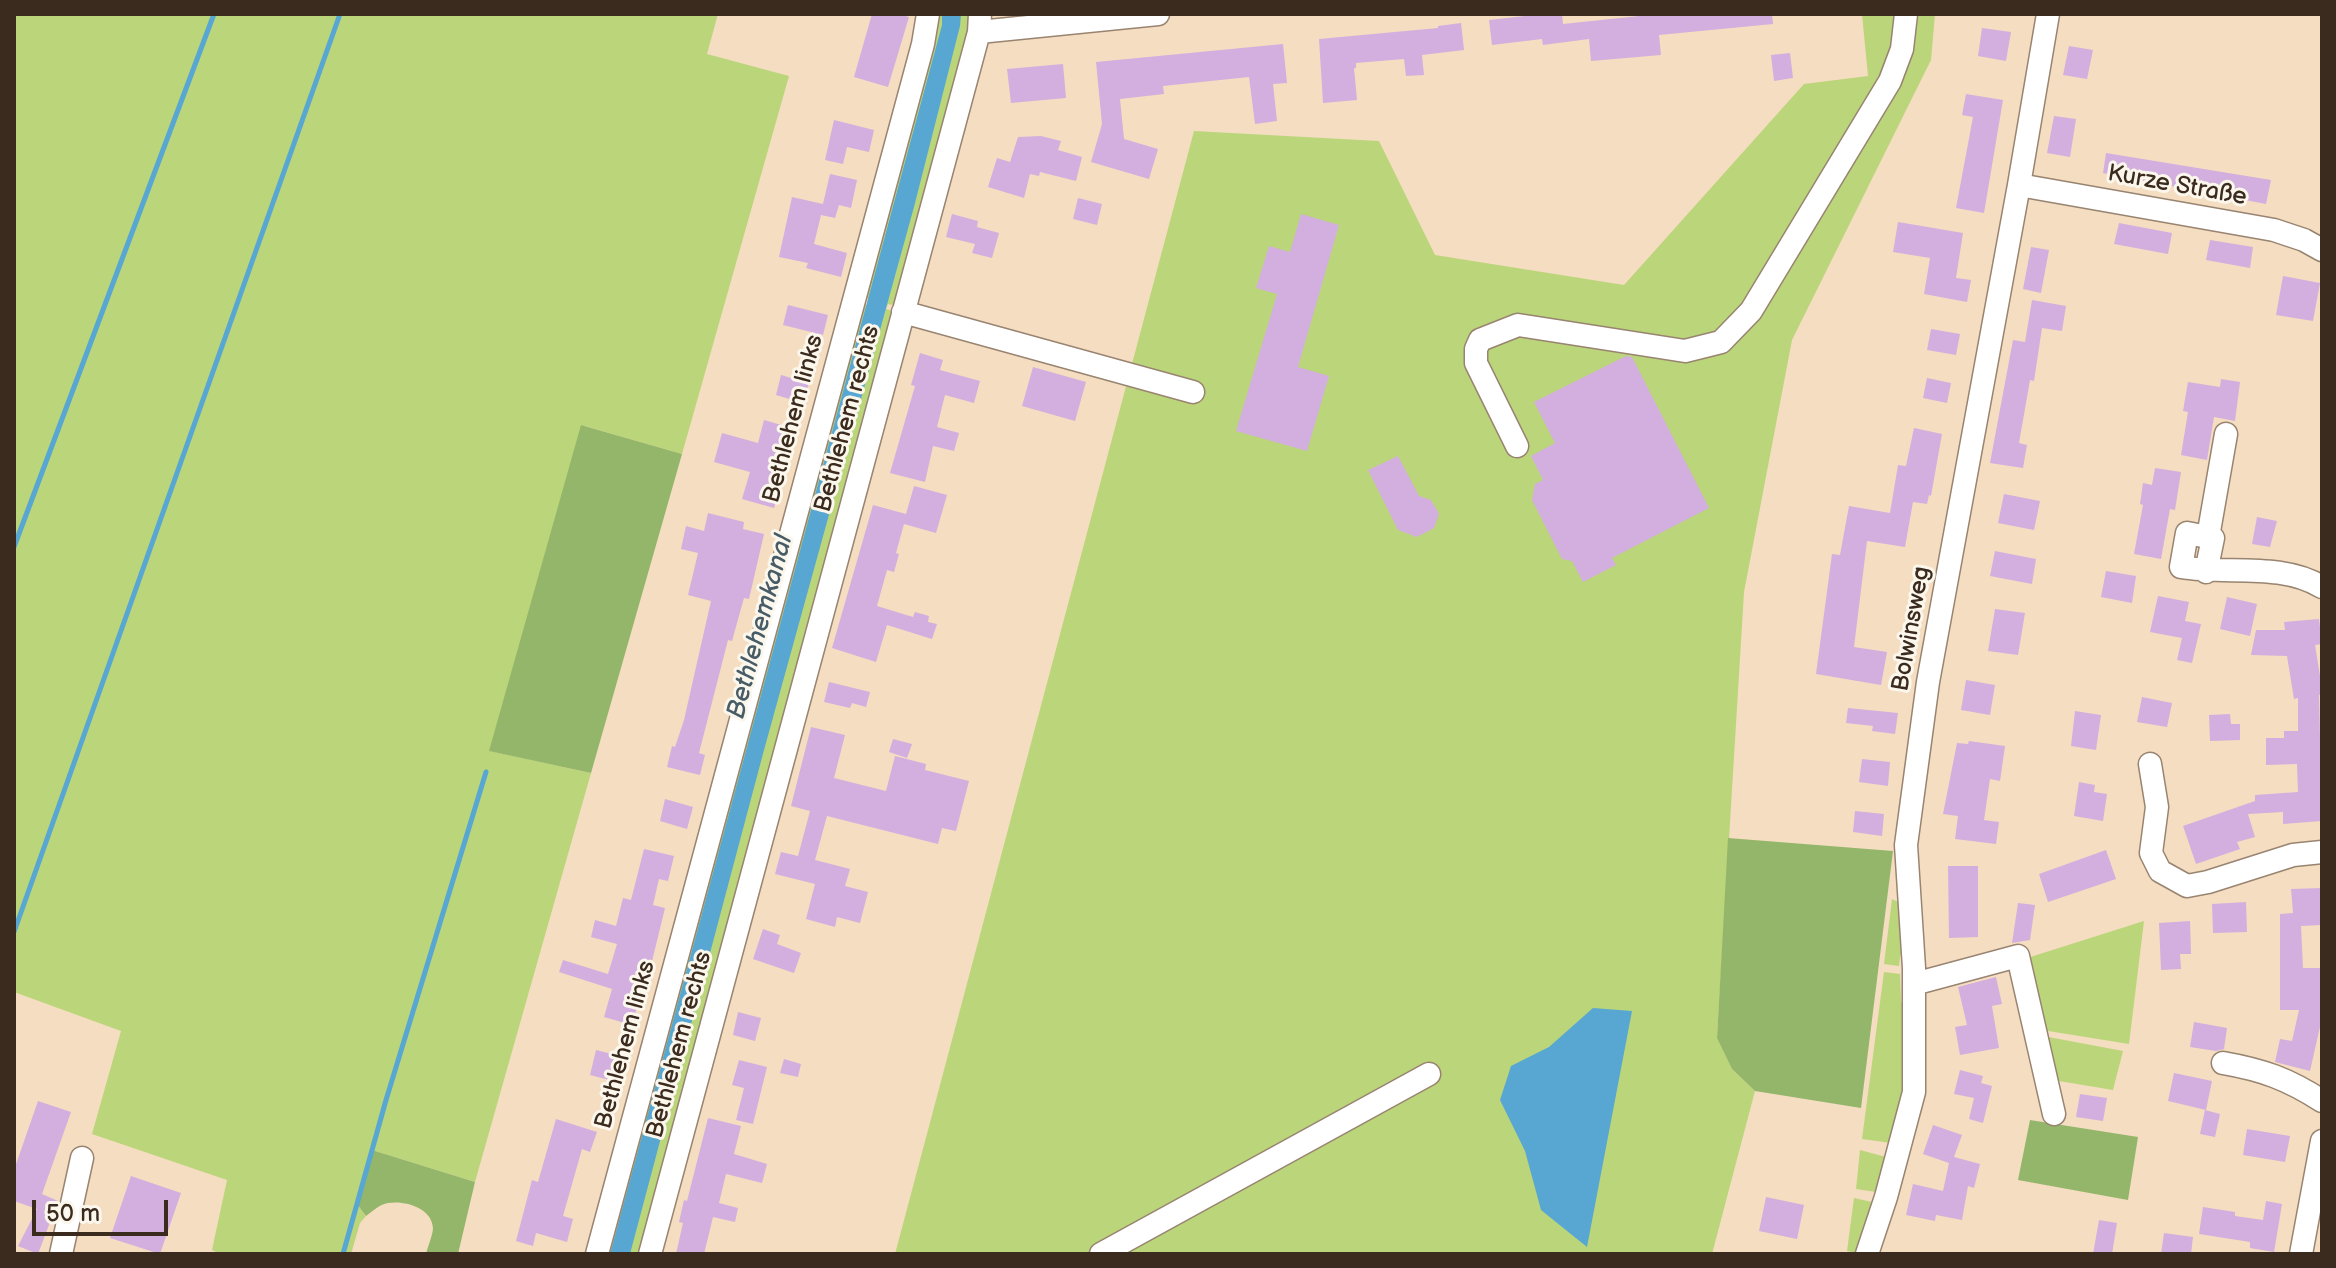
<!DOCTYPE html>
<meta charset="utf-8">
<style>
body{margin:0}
#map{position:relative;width:2336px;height:1268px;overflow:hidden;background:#f5ddc1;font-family:"Balsamiq Sans",sans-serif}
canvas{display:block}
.frame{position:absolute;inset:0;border:16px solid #3b2a1e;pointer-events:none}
.scale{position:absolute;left:32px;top:1200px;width:136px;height:36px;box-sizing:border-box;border:4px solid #3b2a1e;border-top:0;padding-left:10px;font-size:24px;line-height:28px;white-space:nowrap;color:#3b2a1e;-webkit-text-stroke:6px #fbf7ec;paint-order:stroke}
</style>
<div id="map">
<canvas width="2336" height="1268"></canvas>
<div class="frame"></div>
<div class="scale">50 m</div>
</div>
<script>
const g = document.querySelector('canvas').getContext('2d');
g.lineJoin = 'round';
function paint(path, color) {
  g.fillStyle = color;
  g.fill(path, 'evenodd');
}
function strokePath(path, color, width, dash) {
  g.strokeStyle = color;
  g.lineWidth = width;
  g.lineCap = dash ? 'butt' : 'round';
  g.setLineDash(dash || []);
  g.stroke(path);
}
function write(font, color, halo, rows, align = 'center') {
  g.font = font + ' "Balsamiq Sans",sans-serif';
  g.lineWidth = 6;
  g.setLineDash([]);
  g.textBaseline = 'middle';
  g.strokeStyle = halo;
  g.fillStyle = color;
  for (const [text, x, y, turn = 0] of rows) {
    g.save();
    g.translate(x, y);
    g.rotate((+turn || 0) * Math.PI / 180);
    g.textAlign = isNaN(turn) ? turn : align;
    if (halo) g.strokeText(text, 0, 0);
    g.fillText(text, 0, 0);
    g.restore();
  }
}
const green = new Path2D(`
 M14,14H718L707,54L789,76L682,454L585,426L490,751L591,773L475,1182L372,1150L357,1204L366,1216L360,1223L351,1254H220L212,1250L227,1180L92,1134L121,1031L14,992Z
 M933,14H972L970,35L899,297L892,305L888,304L886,309L890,310L893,318L643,1254H604L859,303L867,305L869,299L861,296Z
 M1862,14H1935L1931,60L1792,340L1744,592L1717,1037L1732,1069L1755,1091L1712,1254H895L1194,131L1379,141L1435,255L1624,285L1804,84L1868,76Z
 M1892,899L1903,904V950L1900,956L1899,966L1884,964Z
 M2144,921L2129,1044L2042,1030L2024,959Z
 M1884,972L1900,974L1901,1002L1905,1007L1909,1068L1891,1143L1862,1139Z
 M2043,1036L2123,1051L2113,1090L2053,1080Z
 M1860,1150L1886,1157L1876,1192L1856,1189Z
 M1854,1198L1872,1202L1856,1253L1847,1251Z`);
const forest = new Path2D(`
 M581,425L682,454L591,773L489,751Z
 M1728,838L1893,851L1861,1108L1755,1091L1732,1069L1717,1038Z
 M2030,1120L2138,1137L2128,1200L2018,1180Z
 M372,1150L475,1182L458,1254H426C428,1246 432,1237 433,1229C433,1208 405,1200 388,1203C380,1204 373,1211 366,1216L357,1204Z`);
const water = new Path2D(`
 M942,14H961L960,26L914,207L764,750L630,1254H610L942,25Z
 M1593,1008L1632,1011L1587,1247L1541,1210L1525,1151L1500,1100L1511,1066L1549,1047Z`);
const stream = new Path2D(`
 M14,547L214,14
 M14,932L340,14
 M343,1254L386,1100L486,772`);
const building = new Path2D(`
 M872,14H898L909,17L888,87L854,77Z
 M1543,14H1562L1563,24L1658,14H1772L1773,24L1659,35L1661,55L1591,61L1589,39L1543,45L1542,39L1492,45L1489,20Z
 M1461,23L1464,50L1422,55L1424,75L1406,76L1404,59L1356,63V68H1354L1357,100L1323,103L1319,39L1438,28V26Z
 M1982,28L2011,32L2006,61L1978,56Z
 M1283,44L1287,83L1273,84L1277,121L1255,124L1249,77L1163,86L1164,94L1120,99L1124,139L1158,149L1149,179L1091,162L1102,124L1096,62Z
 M2069,46L2093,50L2087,79L2063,75Z
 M1790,53L1793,78L1774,81L1771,55Z
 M1063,64L1066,98L1011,103L1007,69Z
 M1966,94L2003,100L1984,213L1956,208L1973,117L1962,115Z
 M2054,116L2076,119L2070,157L2047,153Z
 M834,120L874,130L869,152L847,147L843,164L825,160Z
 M1041,136L1061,141L1058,150L1082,157L1076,181L1040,172L1039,176L1030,174L1024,198L988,187L997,158L1010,162L1018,137Z
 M2106,153L2271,180L2266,204L2103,173Z
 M830,174L857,180L851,208L839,205L835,218L821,215L814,244L847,253L841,277L806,268L808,263L779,257L792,197L823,204Z
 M1078,198L1102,204L1097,225L1073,219Z
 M952,214L978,221L977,227L999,233L992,258L972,253L975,244L946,237Z
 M1301,214L1339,225L1298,367L1329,376L1307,451L1236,431L1277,294L1256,288L1269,246L1290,252Z
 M1898,222L1963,233L1956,278L1971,280L1967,302L1924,294L1930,258L1893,252Z
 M2119,223L2172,233L2168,254L2114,244Z
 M2210,240L2253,247L2250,268L2206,260Z
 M2031,247L2049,250L2041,293L2023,289Z
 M2283,276L2320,283L2313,321L2276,315Z
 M2032,300L2066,306L2062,331L2042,328L2034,381L2030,380L2019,443L2027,445L2023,468L1990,463L2013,340L2025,342Z
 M788,305L828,315L823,335L783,325Z
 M1931,329L1960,334L1956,355L1927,350Z
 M920,353L943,360L940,370L980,381L974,403L945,395L937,427L959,433L954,451L933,446L925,482L890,473L915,386L911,385Z
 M1626,356L1632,357L1709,508L1612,558L1616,565L1583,582L1572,561L1562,559L1532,500L1535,484L1543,480L1531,456L1555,443L1534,402Z
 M1033,367L1086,382L1075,421L1022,406Z
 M781,375L809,383L803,403L776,395Z
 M1927,378L1951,383L1947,403L1923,398Z
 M2221,379L2240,382L2235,421L2214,417L2207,460L2181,455L2188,412L2183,411L2188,382L2220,387Z
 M764,420L795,429L774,508L742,499L750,472L714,462L722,433L758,443Z
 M1914,428L1942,434L1931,496L1929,495L1927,504L1913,502L1905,547L1867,541L1854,647L1887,652L1881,685L1816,674L1832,554L1840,555L1849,506L1890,513L1898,465L1906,466Z
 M1398,456L1419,496L1431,500L1439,514L1434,528L1417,537L1398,530L1368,470Z
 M2155,468L2181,472L2175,510L2170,509L2161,559L2134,554L2143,505L2140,504L2143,483L2152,485Z
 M914,486L947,495L936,533L904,524L896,553L899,554L894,572L887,570L877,606L913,617L915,612L929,616L928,622L937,624L932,639L887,625L876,662L832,648L873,505L906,514Z
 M2004,494L2040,501L2034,530L1998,523Z
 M708,513L744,522L743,529L764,534L749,599L744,598L732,641L728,640L699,753L705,755L700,775L667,767L672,746L675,747L684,720L711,601L688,595L698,553L681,549L686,526L704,531Z
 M2257,517L2277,521L2270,547L2252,544Z
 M1995,551L2036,559L2032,584L1990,576Z
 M2106,571L2136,576L2132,603L2101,597Z
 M2158,596L2189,602L2185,621L2201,624L2192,663L2177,660L2182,638L2150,632Z
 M2227,597L2257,604L2250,636L2220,629Z
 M1995,609L2025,613L2018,655L1988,651Z
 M2319,619L2322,644L2315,645L2322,688V694L2319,695L2322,821L2283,824V812L2248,814L2255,837L2237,842L2240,849L2196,864L2183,826L2255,801V795L2298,792L2297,764L2266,765V738H2284V731H2298V698L2294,699L2287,656L2251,655L2256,630H2285L2284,622Z
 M1966,680L1995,685L1990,715L1961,710Z
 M829,682L870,692L866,707L852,703L850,708L824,702Z
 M2142,697L2172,703L2167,727L2137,722Z
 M1848,708L1898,713L1895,734L1872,731L1873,726L1846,723Z
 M2075,711L2101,715L2096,750L2071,746Z
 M2230,714L2231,724H2240V740L2210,741L2209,715Z
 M811,727L845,735L834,778L886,791L895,756L926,764L925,770L969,781L956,831L942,828L938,844L827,816L815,860L850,869L845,886L868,892L860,923L837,917L835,927L806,919L815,884L775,874L781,852L798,856L810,811L791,806Z
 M893,739L912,744L907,758L889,752Z
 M1969,741L2005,746L2000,781L1990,779L1984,820L1999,822L1996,844L1955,839L1958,816L1943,814L1957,743L1968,744Z
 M1862,759L1890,762L1888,786L1859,782Z
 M2079,782L2095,785L2094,792L2107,794L2103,821L2074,816Z
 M665,799L693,807L687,829L660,821Z
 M1855,811L1884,814L1882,836L1853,832Z
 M644,849L674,856L668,881L659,879L653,905L665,908L646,986H643L632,1025L604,1017L612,989L559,972L563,960L608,974L617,944L591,937L595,920L616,926L623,898L631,900Z
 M2106,850L2116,879L2048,902L2039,874Z
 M1948,866H1978V937L1949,938Z
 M2322,888V925L2301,926L2303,968H2322V1018L2310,1071L2275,1062L2280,1039L2292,1041L2299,1010H2280V914L2293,913L2291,889Z
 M2246,902L2247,932L2213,933L2212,904Z
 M2018,903L2035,905L2030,940L2012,943Z
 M2190,921L2191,954H2180L2181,969L2161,970L2159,923Z
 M763,929L780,935L777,944L801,953L794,973L753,959Z
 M1996,977L2002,1004L1992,1006L1999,1048L1960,1055L1955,1027L1967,1025L1958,987Z
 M738,1012L761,1018L755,1041L733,1035Z
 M2194,1022L2227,1028L2224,1049L2216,1051L2190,1047Z
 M596,1050L624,1057L617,1082L590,1075Z
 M784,1059L801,1064L798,1077L780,1073Z
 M739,1060L767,1067L753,1124L736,1120L744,1088L732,1085Z
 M1960,1070L1983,1076L1981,1083L1992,1086L1983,1123L1969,1119L1974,1098L1954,1094Z
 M2174,1073L2212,1081L2206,1110L2168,1101Z
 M2080,1094L2107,1098L2103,1121L2076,1117Z
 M38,1101L71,1112L42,1194L58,1201L38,1254L18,1246L37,1209L14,1201V1170Z
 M2205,1110L2220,1114L2215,1137L2200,1134Z
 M708,1118L741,1126L734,1154L767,1164L762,1183L726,1174L719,1203L738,1208L735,1222L713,1217L704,1254H676L683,1223L679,1222L684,1200L687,1201Z
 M556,1119L597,1132L590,1152L582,1149L563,1216L573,1219L567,1242L536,1233L533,1246L516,1241L532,1180L538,1182Z
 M1933,1125L1962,1135L1954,1157L1980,1164L1974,1188L1968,1186L1962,1220L1936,1215L1935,1221L1906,1215L1913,1184L1943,1191L1949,1163L1923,1154Z
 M2247,1129L2290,1136L2285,1162L2243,1155Z
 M131,1176L181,1193L160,1254L110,1238Z
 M1766,1197L1804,1205L1797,1239L1759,1231Z
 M2266,1201L2282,1204L2274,1252L2250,1248V1242L2199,1234L2203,1207L2235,1212V1216L2263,1220Z
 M2099,1220L2117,1223L2112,1254H2093Z
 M2164,1233L2193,1237L2191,1254H2161Z`);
const minor = new Path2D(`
 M979,32L1158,14
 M2019,185L2274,230L2304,240L2322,250
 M903,312L1193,392
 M1517,446L1476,363V349L1480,340L1518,325L1685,351L1721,342L1751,311L1890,81L1902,49L1906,14
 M2208,537L2226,434
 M2206,572L2213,538L2187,533L2181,567C2227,575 2280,562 2322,587
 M2150,764L2157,807L2151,853L2160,871L2187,886L2208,882L2293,855L2322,852
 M1914,984L2018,956L2054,1114
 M2223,1063C2263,1070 2288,1079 2322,1101
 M61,1254L82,1158
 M597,1254L923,44L928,14
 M650,1254L979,32L980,14
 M1101,1254L1429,1074
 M1867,1254L1886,1197L1914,1092V968L1906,845L1928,682L2019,185L2048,14
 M2301,1254L2322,1141`);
const streetNames = [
 ["Kurze Straße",2177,186,10],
 ["Bethlehem links",794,419,-75],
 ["Bethlehem rechts",848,419,-75],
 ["Bolwinsweg",1912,629,-80],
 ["Bethlehem links",626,1045,-75],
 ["Bethlehem rechts",680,1045,-75]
];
const waterNames = [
 ["Bethlehemkanal",761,627,-75]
];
paint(green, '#bbd57a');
paint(forest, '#94b66a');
paint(water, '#58a7d2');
strokePath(stream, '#58a7d2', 5);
paint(building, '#d2afdf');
strokePath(minor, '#988470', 25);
strokePath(minor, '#fff', 22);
write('24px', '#3b2a1e', '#fbf7ec', streetNames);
write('italic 26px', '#475c66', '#fbf7ec', waterNames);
</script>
